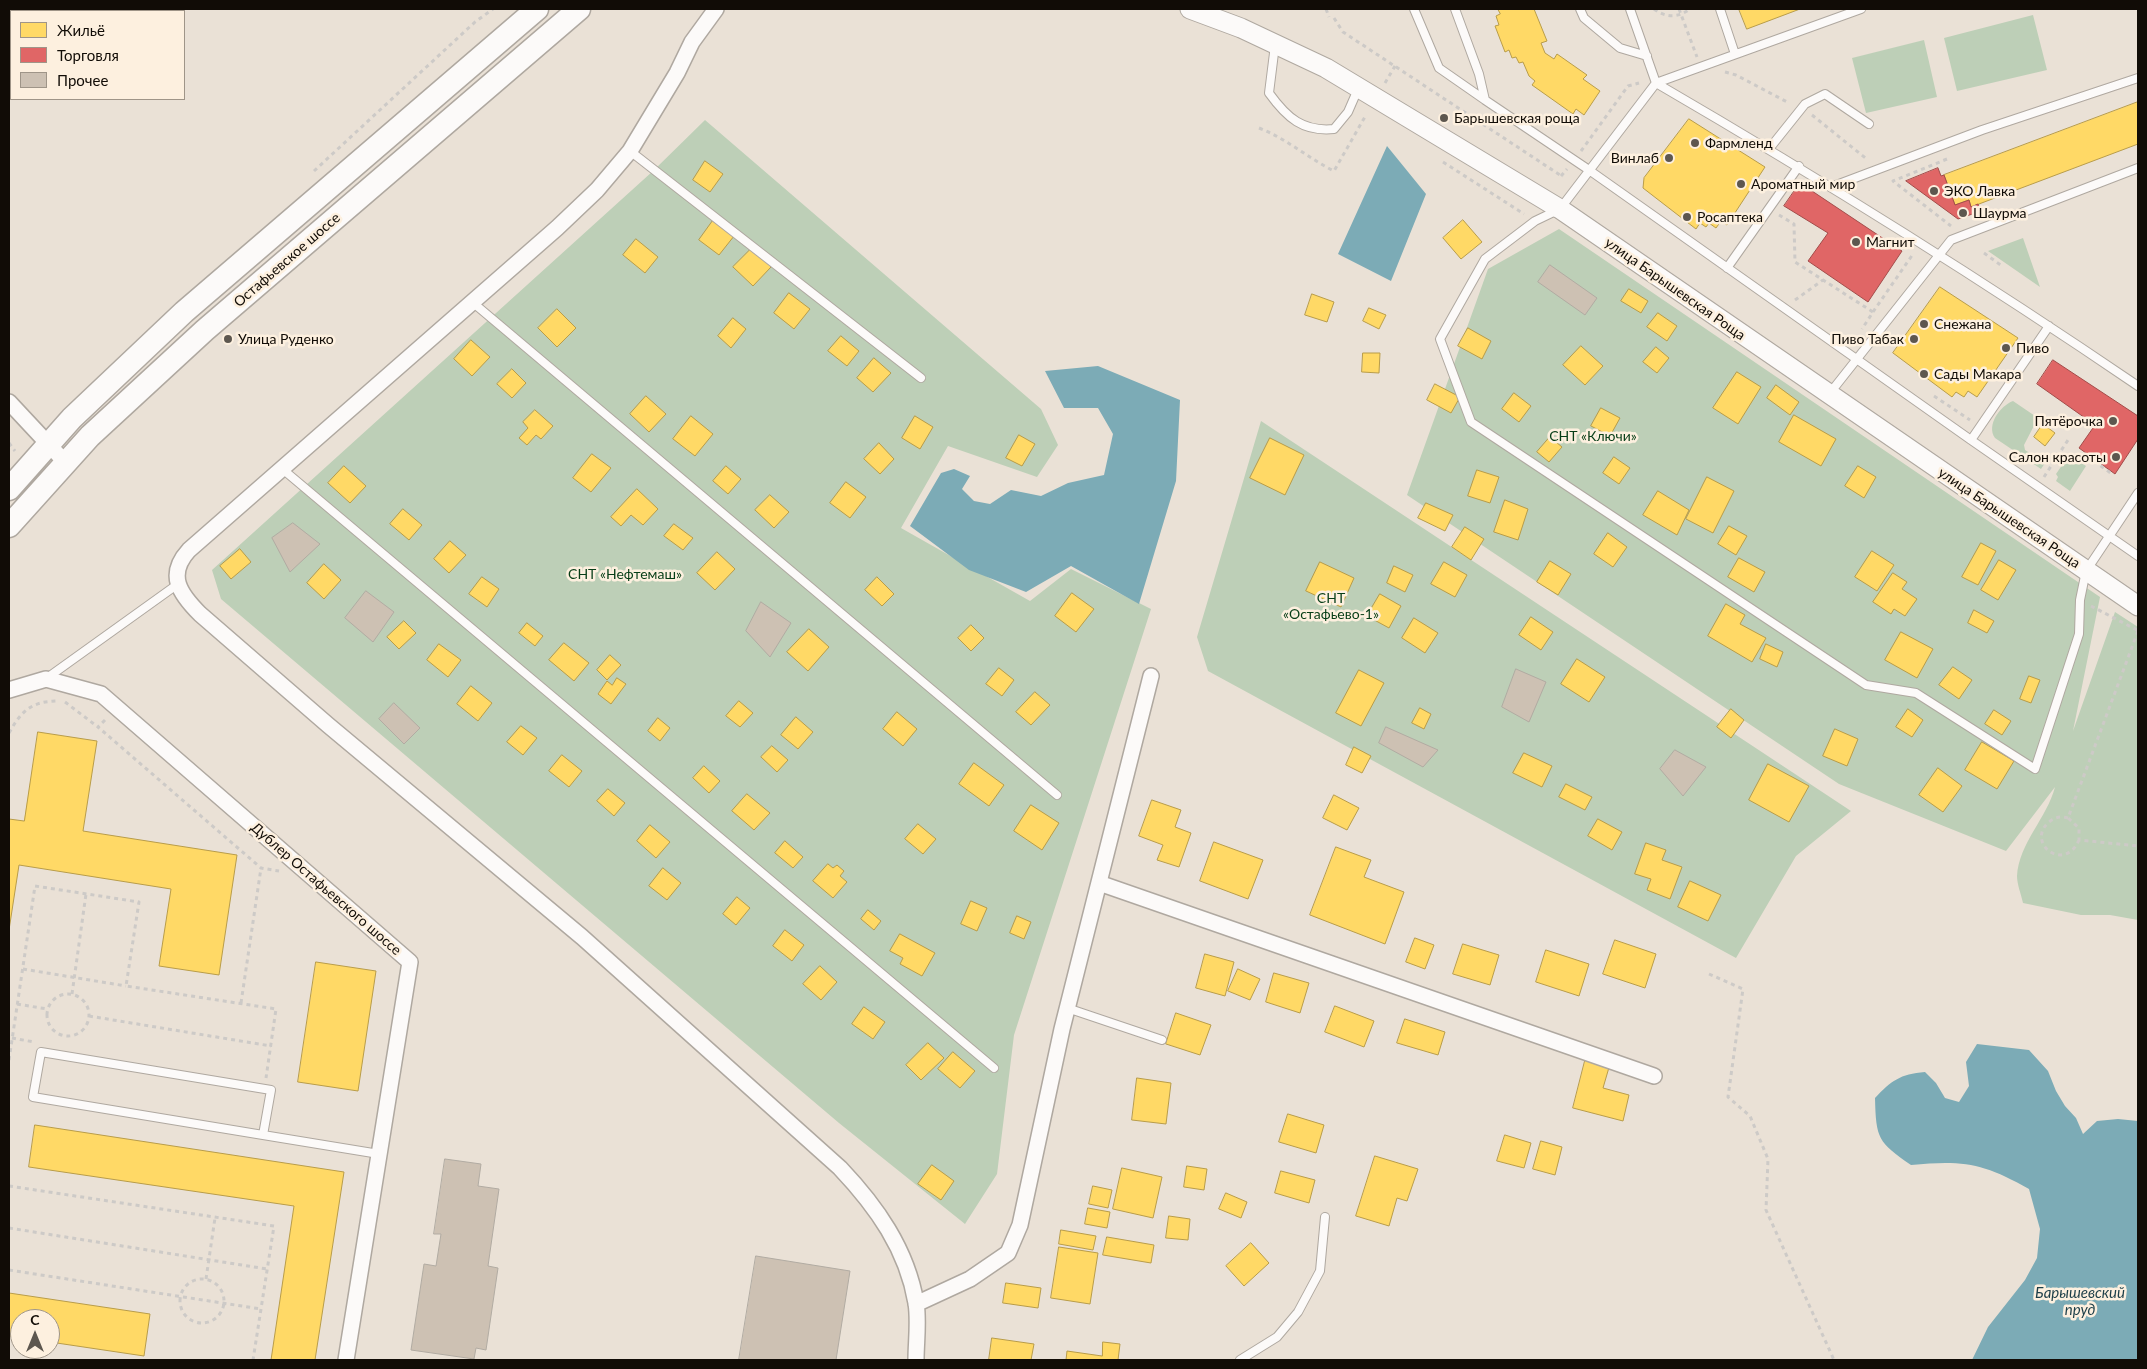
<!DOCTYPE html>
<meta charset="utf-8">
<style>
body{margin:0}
#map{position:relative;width:2147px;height:1369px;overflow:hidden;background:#eae1d6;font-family:Lato,sans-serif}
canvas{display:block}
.frame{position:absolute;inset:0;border:10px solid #110c06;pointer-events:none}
.legend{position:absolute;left:10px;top:10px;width:175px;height:90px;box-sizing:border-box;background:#fdf0df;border:1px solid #9f9588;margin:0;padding:6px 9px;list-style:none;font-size:15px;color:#110c06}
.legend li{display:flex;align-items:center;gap:10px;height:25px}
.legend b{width:25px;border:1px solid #9f9588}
.north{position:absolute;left:10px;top:1309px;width:50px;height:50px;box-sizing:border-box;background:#fdf0df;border:1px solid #9f9588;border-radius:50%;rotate:0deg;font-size:14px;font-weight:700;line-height:20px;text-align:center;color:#110c06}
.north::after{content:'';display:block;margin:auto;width:18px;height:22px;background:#5d574f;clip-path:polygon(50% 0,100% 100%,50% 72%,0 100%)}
</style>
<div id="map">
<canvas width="2147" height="1369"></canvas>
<div class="frame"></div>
<ul class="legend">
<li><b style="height:14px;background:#ffd966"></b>Жильё</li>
<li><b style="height:14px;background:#e06666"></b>Торговля</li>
<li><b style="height:14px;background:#cdc1b3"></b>Прочее</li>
</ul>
<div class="north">С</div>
</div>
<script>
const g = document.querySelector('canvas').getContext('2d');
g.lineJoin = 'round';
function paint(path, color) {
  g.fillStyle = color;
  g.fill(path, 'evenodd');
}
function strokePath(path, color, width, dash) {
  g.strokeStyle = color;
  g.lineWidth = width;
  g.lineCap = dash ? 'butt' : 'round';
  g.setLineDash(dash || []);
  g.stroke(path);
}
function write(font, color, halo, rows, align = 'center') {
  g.font = font + ' Lato,sans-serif';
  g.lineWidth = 5;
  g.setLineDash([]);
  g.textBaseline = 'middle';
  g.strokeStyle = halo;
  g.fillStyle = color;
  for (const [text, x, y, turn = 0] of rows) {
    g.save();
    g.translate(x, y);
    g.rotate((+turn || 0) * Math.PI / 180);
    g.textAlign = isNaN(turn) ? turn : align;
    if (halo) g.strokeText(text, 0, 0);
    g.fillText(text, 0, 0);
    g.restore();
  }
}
const green = new Path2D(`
 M2033,15L2047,70L1957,91L1944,38Z
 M1924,40L1937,97L1866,113L1852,58Z
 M705,120L1041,409L1058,445L1037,477L948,446L901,528L1030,601L1071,569L1151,609L1014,1035L997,1174L965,1224L839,1123L221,599L212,570L653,171Z
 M1559,229L2100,597L2073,731L2115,612L2138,627V920L2110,915H2081L2023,903C2021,894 2017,884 2017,876C2019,843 2047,818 2055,787L2006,851L1839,784L1407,495L1488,269Z
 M2023,238L2040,287L1988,251Z
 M2013,401L2038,418L2024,445L2025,450L2045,463L2041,469L1995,438C1986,425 2000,406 2013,401Z
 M1261,421L1851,811L1796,856L1736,958L1208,671L1197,637Z
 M2069,455L2086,466L2070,491L2056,481L2058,477L2056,474Z`);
const water = new Path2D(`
 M1387,146L1426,194L1391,281L1338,254Z
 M1098,366L1180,400L1176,481L1139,604L1071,566L1026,592L969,570L910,526L941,473L954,469L970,476L962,489L974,501L990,504L1011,490L1041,496L1068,483L1104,475L1113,434L1098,408H1064L1045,371Z
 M1977,1044L2029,1050L2048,1071L2056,1091L2065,1106L2076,1118L2083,1134L2097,1121L2118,1119L2138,1121V1360H1972L1988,1327L2025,1280L2037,1258L2040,1229L2029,1189C1983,1163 1963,1160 1911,1165C1878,1142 1876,1139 1875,1098C1891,1081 1900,1074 1925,1072L1936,1083L1945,1098L1959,1102L1969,1086L1966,1062Z`);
const homes = new Path2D(`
 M1498,9H1534L1547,41L1541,43L1545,53L1554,59L1557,54L1587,75L1583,79L1600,91L1584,115L1576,109L1573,114L1532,85L1535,81L1529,76L1523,62L1519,63L1516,57L1512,58L1509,50L1505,52L1495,26L1499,25L1496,16L1500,14Z
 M1739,9H1800L1747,29Z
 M2138,102V144L1971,207L1969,200L1955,205L1944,175Z
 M1689,119L1765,167L1727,225L1721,221L1716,228L1709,223L1706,227L1700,223L1696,229L1643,188L1644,178Z
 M705,161L723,174L710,192L693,180Z
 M717,215L738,231L719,255L699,240Z
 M1463,220L1482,242L1461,259L1443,238Z
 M636,239L658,257L645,273L623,255Z
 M752,248L771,267L753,286L733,267Z
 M1940,287L2018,338L1977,397L1968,391L1964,397L1956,392L1952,397L1893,353Z
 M1629,289L1648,301L1641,313L1621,301Z
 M789,293L810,309L794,329L774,313Z
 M1312,294L1334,302L1327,322L1305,315Z
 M1369,308L1386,315L1379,329L1363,321Z
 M557,309L576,328L557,347L538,328Z
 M1658,313L1677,326L1667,341L1647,327Z
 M733,318L746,329L731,348L718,336Z
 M1468,328L1491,341L1482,359L1458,346Z
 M841,336L859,351L847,366L828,351Z
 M471,340L490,357L472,376L454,359Z
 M1581,346L1603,366L1585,385L1563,365Z
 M1656,347L1669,358L1657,373L1643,362Z
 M1363,353H1380L1379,373L1362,372Z
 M874,358L891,373L873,392L857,378Z
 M512,369L526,383L512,398L497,384Z
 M1737,372L1761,387L1738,424L1713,408Z
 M1435,384L1460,397L1451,413L1427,400Z
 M1776,385L1799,402L1790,415L1767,398Z
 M1514,393L1531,406L1519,422L1502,409Z
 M646,396L666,414L649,432L630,414Z
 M1601,408L1620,418L1610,436L1591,426Z
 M535,410L553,426L541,439L536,435L527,445L519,438L528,428L523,422Z
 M1794,415L1836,439L1821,466L1779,442Z
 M691,416L713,434L695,456L673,439Z
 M915,416L933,427L920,449L902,438Z
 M2043,424L2055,433L2045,446L2034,437Z
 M1019,435L1035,444L1022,466L1006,458Z
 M1550,437L1562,447L1549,462L1537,452Z
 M1270,438L1304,455L1285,495L1250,478Z
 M879,443L894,459L880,474L864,459Z
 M592,454L611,468L591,492L573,478Z
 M1614,457L1630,468L1619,484L1603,473Z
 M344,466L366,486L350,503L328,483Z
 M726,466L741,479L728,494L713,481Z
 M1858,466L1876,477L1864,498L1845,486Z
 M1477,470L1499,477L1490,503L1468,496Z
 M1707,477L1734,491L1713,533L1686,519Z
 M846,482L866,497L850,518L830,503Z
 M637,489L658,509L643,525L631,515L621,526L611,517Z
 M1658,491L1689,510L1677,535L1643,515Z
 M770,495L789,512L774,528L755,510Z
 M1505,500L1528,509L1518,540L1494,532Z
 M1426,503L1453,515L1445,531L1418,518Z
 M403,509L422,525L409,540L390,524Z
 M674,524L693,538L683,550L664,536Z
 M1729,526L1747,536L1736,555L1718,544Z
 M1465,527L1484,539L1471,560L1452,547Z
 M1608,533L1627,547L1613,567L1594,554Z
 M450,541L466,555L449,573L434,559Z
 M1981,543L1996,551L1978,585L1962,577Z
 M240,549L251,562L231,579L220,566Z
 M1872,551L1894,565L1877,591L1855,577Z
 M717,552L735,569L715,590L697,573Z
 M1739,558L1765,572L1754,592L1728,577Z
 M1999,560L2016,570L1998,600L1981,590Z
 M1550,561L1571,574L1558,595L1537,582Z
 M1320,562L1354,578L1341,607L1306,591Z
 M1444,562L1467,575L1455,597L1431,584Z
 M324,564L341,580L324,599L307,583Z
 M1394,566L1413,575L1405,592L1387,583Z
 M1893,573L1907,582L1902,589L1917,599L1905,616L1894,609L1891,614L1873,602Z
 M482,577L499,589L487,607L469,594Z
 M877,577L894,594L882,606L865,590Z
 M1072,593L1094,609L1076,632L1055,616Z
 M1380,594L1401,606L1389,628L1367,616Z
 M1726,604L1745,615L1740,624L1766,638L1752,662L1708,636Z
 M1974,610L1994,621L1987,633L1968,623Z
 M1531,617L1553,632L1541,650L1519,635Z
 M1414,618L1438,633L1425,653L1402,638Z
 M404,621L416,633L399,649L387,637Z
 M527,623L543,636L535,646L519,633Z
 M971,625L984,638L971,651L958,638Z
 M809,629L829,647L808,671L787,652Z
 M1901,632L1933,649L1917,678L1885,660Z
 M564,643L589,663L574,681L549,660Z
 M439,644L461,660L448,677L427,660Z
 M1766,644L1783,652L1777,667L1760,659Z
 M610,655L621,665L607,680L597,670Z
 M1577,659L1605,677L1589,702L1561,684Z
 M1953,667L1972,680L1959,699L1939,685Z
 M999,668L1014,680L1002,696L986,684Z
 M1359,670L1384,683L1361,726L1336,713Z
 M2029,676L2040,680L2031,703L2020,699Z
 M617,678L626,684L611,704L598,694L607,681L612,685Z
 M471,686L492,703L478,721L457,704Z
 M1035,692L1050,705L1031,725L1016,712Z
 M739,701L753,713L740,727L726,716Z
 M1420,708L1431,714L1424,729L1412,723Z
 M1731,709L1744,720L1731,738L1717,727Z
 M1908,709L1923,720L1912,737L1896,727Z
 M1994,710L2011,721L2002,735L1985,724Z
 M897,712L917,729L903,746L883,729Z
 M796,717L813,732L798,749L781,735Z
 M658,718L670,728L660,741L648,731Z
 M521,726L537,738L523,755L507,742Z
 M1835,729L1858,739L1847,766L1823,756Z
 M38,732L97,741L83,831L237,855L219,975L159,966L171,889L19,865L9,930V819L24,821Z
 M1982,742L2014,761L1997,789L1965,770Z
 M772,746L788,760L777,772L761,757Z
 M1354,747L1371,756L1362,773L1346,765Z
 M1524,753L1552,766L1542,787L1513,773Z
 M562,755L582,771L569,787L549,771Z
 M974,763L1004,785L989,806L959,784Z
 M1768,764L1809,786L1789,822L1749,800Z
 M704,766L720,781L709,793L693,778Z
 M1938,768L1962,786L1943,812L1919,795Z
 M1566,784L1592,797L1585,810L1559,797Z
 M608,789L625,803L614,816L597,801Z
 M747,794L770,813L754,830L732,811Z
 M1334,795L1359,808L1347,830L1323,818Z
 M1152,800L1181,810L1175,827L1191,833L1179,867L1157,860L1163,845L1139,836Z
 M1031,805L1059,823L1042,850L1014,831Z
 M1598,819L1622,832L1612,850L1588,836Z
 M918,824L936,839L923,854L905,839Z
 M650,825L670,842L656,858L637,841Z
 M785,841L803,857L793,868L775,853Z
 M1214,842L1263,860L1248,899L1200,881Z
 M1646,843L1666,850L1662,860L1682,867L1670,899L1647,890L1651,879L1635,874Z
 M1336,847L1371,860L1364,877L1404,892L1385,944L1310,915Z
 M828,864L833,868L837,865L844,871L840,876L847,882L833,898L813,881Z
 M663,868L681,883L667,900L649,886Z
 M1690,881L1721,895L1708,921L1678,907Z
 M737,897L750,908L736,925L723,914Z
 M971,901L987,908L977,931L961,924Z
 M868,910L881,921L874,930L861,919Z
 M1017,916L1031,922L1024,939L1010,933Z
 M785,930L804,945L792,961L773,946Z
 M900,934L935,953L922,976L900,964L903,958L890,951Z
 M1415,938L1434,945L1425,969L1406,962Z
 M1615,940L1656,954L1645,988L1603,974Z
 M1463,944L1499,955L1490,985L1453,974Z
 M1546,950L1589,964L1579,996L1536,982Z
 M1205,954L1234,962L1225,996L1196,988Z
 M316,962L376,971L358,1091L298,1082Z
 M820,966L837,982L821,1000L803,984Z
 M1238,969L1260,979L1250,1000L1228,991Z
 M1274,973L1309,983L1300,1013L1266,1002Z
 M1335,1006L1374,1021L1364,1047L1325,1032Z
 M864,1007L885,1022L873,1039L852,1024Z
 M1176,1013L1211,1025L1200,1055L1166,1044Z
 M1405,1019L1445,1032L1438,1055L1397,1043Z
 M928,1043L944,1058L921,1080L906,1065Z
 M953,1052L975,1071L960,1088L938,1069Z
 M1586,1057L1610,1064L1603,1088L1629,1095L1623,1121L1573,1108Z
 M1137,1078L1171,1083L1166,1124L1132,1120Z
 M1288,1114L1324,1125L1316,1153L1279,1142Z
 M35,1125L344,1172L315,1360H271L294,1206L29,1167Z
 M1505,1135L1531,1143L1524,1168L1497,1161Z
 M1541,1141L1562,1147L1555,1175L1533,1169Z
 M1375,1156L1418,1169L1407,1201L1397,1198L1389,1226L1356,1216Z
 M932,1165L954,1181L941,1200L918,1184Z
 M1187,1166L1207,1169L1204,1190L1184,1187Z
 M1122,1168L1162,1177L1153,1218L1113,1209Z
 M1281,1171L1315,1180L1309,1203L1275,1193Z
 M1093,1186L1112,1190L1108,1208L1089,1204Z
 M1226,1193L1247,1202L1241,1218L1219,1209Z
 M1088,1208L1110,1212L1107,1228L1085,1224Z
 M1169,1216L1190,1219L1188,1240L1166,1238Z
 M1061,1230L1096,1236L1093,1250L1059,1244Z
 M1107,1237L1154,1245L1151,1263L1103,1255Z
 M1251,1243L1269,1263L1244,1286L1226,1266Z
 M1059,1247L1098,1253L1090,1304L1051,1298Z
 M1006,1283L1041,1288L1038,1308L1003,1303Z
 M9,1293L150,1314L144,1356L50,1342V1319H20V1337L9,1336Z
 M992,1338L1034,1344L1031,1360H989Z
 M1103,1342L1120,1344L1118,1360H1066L1067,1351L1102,1356Z`);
const shops = new Path2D(`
 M1938,168L1941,176L1944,175L1955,205L1969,200L1971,207L1978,204L1981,211L1958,219L1906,181Z
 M1800,183L1902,251L1868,302L1808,261L1828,233L1784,206Z
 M2053,360L2138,416V439L2115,474L2079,448L2095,425L2037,384Z`);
const building = new Path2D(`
 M1550,265L1597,298L1585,315L1538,282Z
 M293,523L320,544L290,572L272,538Z
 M366,591L394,612L373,642L345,618Z
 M761,602L791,623L770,657L746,631Z
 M1516,669L1546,682L1529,722L1502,707Z
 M394,703L420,728L404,744L379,719Z
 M1386,727L1438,750L1423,767L1379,743Z
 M1675,750L1706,767L1683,796L1660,769Z
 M445,1159L481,1164L478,1186L499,1189L488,1266L498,1268L486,1350L476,1348L474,1359L411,1350L424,1264L436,1266L441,1234H434Z
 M756,1256L850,1271L836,1360H739Z`);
const path = new Path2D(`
 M1326,9L1329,17
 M1654,9C1666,18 1678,18 1690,9
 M1679,9L1697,57
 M1334,18L1343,32L1563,177
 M1725,72L1736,75L1789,103
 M1385,83L1395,66
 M1812,115L1868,160
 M1259,128C1287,139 1308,158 1334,171L1366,115
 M1581,151L1628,86L1639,83
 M1947,159L1893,181L1951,226
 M1443,162L1524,214
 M314,171L475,22L493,9
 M1561,176L1567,169
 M1779,215L1794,224L1795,262L1873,312L1862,329
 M1984,253L2002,266
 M1795,300L1823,280
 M1873,312L1913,254
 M1934,396L1970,420
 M9,443L15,451
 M2094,461L2112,474
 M2044,477L2068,440
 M2091,606L2137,630
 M2138,631L2068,818L2079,828V840L2138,846
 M65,702L98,727
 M105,720L98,727L261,868L279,871
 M9,733C22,710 32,701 59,701
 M2068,818C2061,816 2055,817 2049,822C2025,842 2064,874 2079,840
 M23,969L126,986
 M1709,974L1743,989L1728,1097L1750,1116L1768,1159L1766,1210L1834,1360
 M47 1015a21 21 0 1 1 42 0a21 21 0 1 1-42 0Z
 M72,994L86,894
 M241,1003L261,868
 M17,1004L47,1009
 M89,1016L271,1046
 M12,1038L34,1042
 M9,1060L35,886L139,902L126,986L276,1009L266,1078
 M9,1186L274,1226L253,1360
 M9,1228L267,1269
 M9,1270L261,1309
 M180 1301a22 22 0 1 1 44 0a22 22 0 1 1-44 0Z
 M206,1279L215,1218`);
const service = new Path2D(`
 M1414,9L1439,68L1485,100
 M1455,9L1479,74L1485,100L1589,170L1971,440
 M1580,9L1584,18L1620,48L1647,56
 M1630,9L1656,83L1560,209L1535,221L1485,259L1440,339L1471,422L1866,685L1916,693L2035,769L2079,634L2080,600L2086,571L2138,493
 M1720,9L1735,54
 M1275,45L1269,93C1287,118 1303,132 1334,129L1348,112L1358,89
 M1656,83C1821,179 1981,279 2138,386
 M1656,83L1861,9
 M1769,149L1805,104L1825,94L1869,124
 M630,151L921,378
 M1831,187L1982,130L2138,78
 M1727,268L1799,166
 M471,301L1057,795
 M2049,326L1971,440L2138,556
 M1830,393L1951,240L2138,168
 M280,467L994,1068
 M47,678L178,584
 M1067,1008L1162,1040
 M263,1135L33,1097L41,1052L271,1090L263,1135L379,1154
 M1240,1360L1277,1337L1298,1312L1320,1271L1325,1217`);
const minor = new Path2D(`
 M716,9L692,42L677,73L630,151L597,190L557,228L189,550C166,575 180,594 200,614L328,725L582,937L840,1168C876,1206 907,1249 916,1303C919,1321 916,1342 916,1360
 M9,402L65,462
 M9,690L46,679L101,694L410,962L346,1360
 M1099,883L1654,1076
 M916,1304L970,1279L1008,1253L1020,1225L1062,1029L1151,676`);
const tertiary = new Path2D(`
 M1190,9L1241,28L1326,68L1560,209L2138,606`);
const secondary = new Path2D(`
 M9,489L72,418L184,312L537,9
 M9,526L90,436L205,330L579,9`);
const markers = [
 [1444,118,5,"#5d574f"],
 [1695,143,5,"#5d574f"],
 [1669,158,5,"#5d574f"],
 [1741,184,5,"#5d574f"],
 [1934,191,5,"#5d574f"],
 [1963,213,5,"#5d574f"],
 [1687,217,5,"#5d574f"],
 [1856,242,5,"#5d574f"],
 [1924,324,5,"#5d574f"],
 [228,339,5,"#5d574f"],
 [1914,339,5,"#5d574f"],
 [2006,348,5,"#5d574f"],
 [1924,374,5,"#5d574f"],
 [2113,421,5,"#5d574f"],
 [2116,457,5,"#5d574f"]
];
const poiNames = [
 ["Барышевская роща",1454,118],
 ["Фармленд",1705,143],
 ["Винлаб",1659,158,"right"],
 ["Ароматный мир",1751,184],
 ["ЭКО Лавка",1944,191],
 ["Шаурма",1973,213],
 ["Росаптека",1697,217],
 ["Магнит",1866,242],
 ["Снежана",1934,324],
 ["Улица Руденко",238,339],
 ["Пиво Табак",1904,339,"right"],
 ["Пиво",2016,348],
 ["Сады Макара",1934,374],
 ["Пятёрочка",2103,421,"right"],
 ["Салон красоты",2106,457,"right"]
];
const streetNames = [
 ["Остафьевское шоссе",287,260,-41],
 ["улица Барышевская Роща",1675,289,35],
 ["улица Барышевская Роща",2009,518,34],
 ["Дублер Остафьевского шоссе",326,889,41]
];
const parkNames = [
 ["СНТ «Ключи»",1593,436],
 ["СНТ «Нефтемаш»",625,574],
 ["СНТ",1331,598],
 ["«Остафьево-1»",1331,614]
];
const waterNames = [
 ["Барышевский",2080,1293],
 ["пруд",2080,1310]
];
paint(green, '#bdcfb7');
paint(water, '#7cabb6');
paint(homes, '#ffd966');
strokePath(homes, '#b89c49', 1);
paint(shops, '#e06666');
strokePath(shops, '#a24b49', 1);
paint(building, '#cdc1b3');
strokePath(building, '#b1aba2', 1);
strokePath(service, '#afa8a0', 10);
strokePath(minor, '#afa8a0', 18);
strokePath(tertiary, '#afa8a0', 21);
strokePath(secondary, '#afa8a0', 25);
strokePath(path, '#cdcac7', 3, [4, 4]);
strokePath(service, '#fcfaf9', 8);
strokePath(minor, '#fcfaf9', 15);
strokePath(tertiary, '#fcfaf9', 19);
strokePath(secondary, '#fcfaf9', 22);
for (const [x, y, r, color] of markers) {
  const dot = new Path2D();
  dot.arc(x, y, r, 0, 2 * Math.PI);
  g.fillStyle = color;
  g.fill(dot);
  strokePath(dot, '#fdf0df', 2);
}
write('14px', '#110c06', '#fdf0df', poiNames, 'left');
write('14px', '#110c06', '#fdf0df', streetNames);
write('14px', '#063d16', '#fdf0df', parkNames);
write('italic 15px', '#1c3e48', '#fdf0df', waterNames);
</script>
